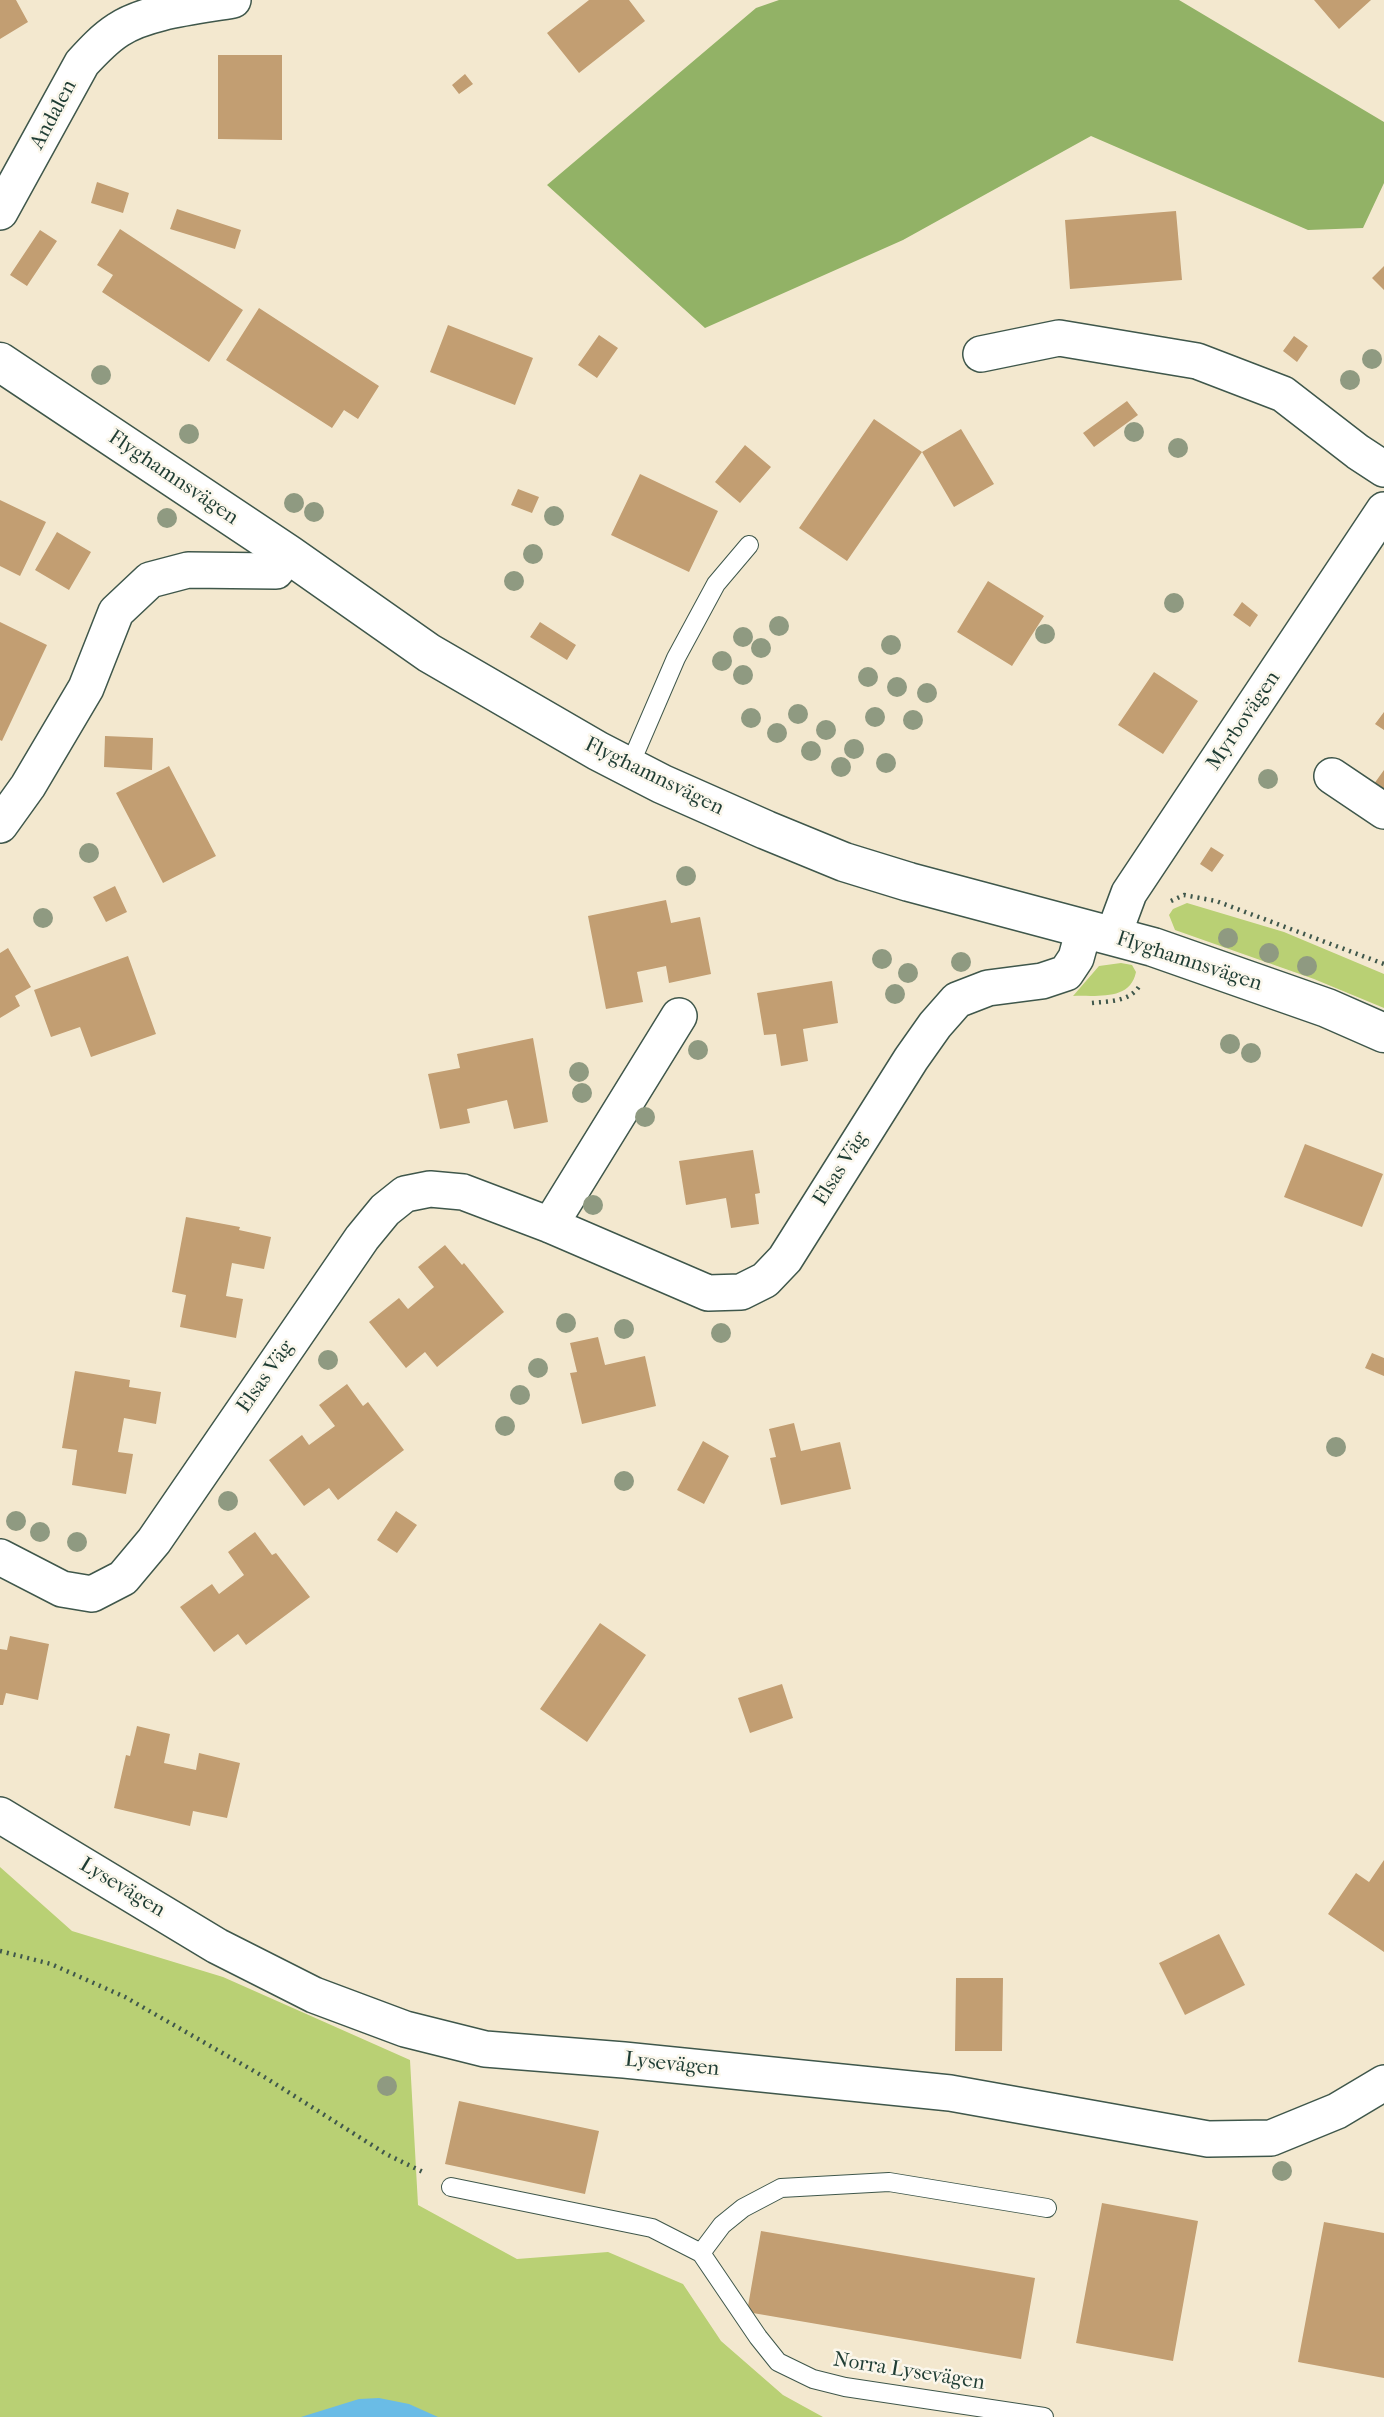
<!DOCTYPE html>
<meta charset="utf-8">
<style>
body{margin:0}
canvas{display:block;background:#f3e8cf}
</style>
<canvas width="1384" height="2417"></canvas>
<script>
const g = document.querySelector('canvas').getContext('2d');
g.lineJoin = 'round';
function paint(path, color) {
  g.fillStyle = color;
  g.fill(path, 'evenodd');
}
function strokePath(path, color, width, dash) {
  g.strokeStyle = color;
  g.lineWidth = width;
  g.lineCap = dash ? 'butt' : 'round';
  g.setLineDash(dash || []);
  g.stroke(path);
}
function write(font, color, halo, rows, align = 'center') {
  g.font = font + ' "IM FELL French Canon",serif';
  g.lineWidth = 5;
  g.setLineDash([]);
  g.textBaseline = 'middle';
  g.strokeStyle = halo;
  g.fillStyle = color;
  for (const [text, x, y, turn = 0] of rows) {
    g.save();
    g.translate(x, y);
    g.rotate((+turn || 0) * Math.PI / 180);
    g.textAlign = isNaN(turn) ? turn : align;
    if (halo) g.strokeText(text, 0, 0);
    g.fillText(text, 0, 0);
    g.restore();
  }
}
const green = new Path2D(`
 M1187,903L1284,932L1384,974V1008L1314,979L1175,930L1169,915L1173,909Z
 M1121,963L1132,965L1136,972C1130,1001 1098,995 1073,996L1099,966Z
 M0,1867L72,1931L223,1977L410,2060L418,2205L517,2259L608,2252L683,2284L721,2341L783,2395L823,2417H0Z`);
const forest = new Path2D(`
 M779,0H1179L1384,122V183L1363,228L1308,230L1091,136L903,240L705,328L547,185L756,8Z`);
const water = new Path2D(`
 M379,2398L409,2404L438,2417H301L359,2399Z`);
const building = new Path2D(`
 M0,0H16L28,22L0,39Z
 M589,0H629L645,21L579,73L547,33Z
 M1314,0H1371L1339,29Z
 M218,55H282V140L218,139Z
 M465,74L473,84L459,94L452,85Z
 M97,182L129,193L123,213L91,203Z
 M177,209L241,230L235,249L170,229Z
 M1176,211L1182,280L1070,289L1065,220Z
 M120,229L243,310L209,362L102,292L113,275L97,265Z
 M40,230L57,241L27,286L10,275Z
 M1384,266V290L1372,278Z
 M259,308L379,386L358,419L344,410L332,428L226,360Z
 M448,325L533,358L515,405L430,372Z
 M599,335L618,348L597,378L578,365Z
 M1294,336L1308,346L1297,362L1283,351Z
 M1127,401L1138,415L1094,447L1083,433Z
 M874,419L922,452L847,561L799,528Z
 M961,429L994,484L954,507L922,452Z
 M745,445L771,467L740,503L715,482Z
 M640,474L718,511L689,572L611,535Z
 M518,489L539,497L532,513L511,505Z
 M0,500L46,522L20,576L0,566Z
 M57,532L91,552L69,590L35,570Z
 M988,581L1044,616L1012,666L957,632Z
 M1242,602L1258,615L1250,627L1233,615Z
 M0,622L47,645L2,741L0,740Z
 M540,622L576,645L567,660L530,637Z
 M1154,672L1198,701L1163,754L1118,725Z
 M1384,712V730L1375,724Z
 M105,736L153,738L152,770L104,767Z
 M169,766L216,856L163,883L116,793Z
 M1384,770V797L1371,788Z
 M1211,847L1224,855L1212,872L1200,864Z
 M115,886L127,912L106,922L93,897Z
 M666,900L671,923L700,917L711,974L669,983L666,966L637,972L643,1002L606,1009L588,916Z
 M8,948L31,987L15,996L20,1006L0,1018V953Z
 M128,956L156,1034L91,1057L80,1027L51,1037L34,990Z
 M832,981L838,1023L803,1029L808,1061L781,1066L776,1034L764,1035L757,993Z
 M533,1038L548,1122L514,1129L507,1100L467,1109L470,1123L440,1129L428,1074L460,1068L457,1054Z
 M1305,1144L1383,1174L1362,1227L1284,1197Z
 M753,1150L760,1193L755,1194L759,1224L731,1228L726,1198L686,1205L679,1161Z
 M186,1217L240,1227L239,1230L271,1237L264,1269L232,1263L226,1296L243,1299L236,1338L180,1327L186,1295L172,1292Z
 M445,1245L462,1265L464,1263L504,1312L437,1367L425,1352L406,1368L369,1322L399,1298L408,1309L434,1287L418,1267Z
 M598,1337L605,1365L645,1356L656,1406L582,1424L570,1373L577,1372L570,1343Z
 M1372,1353L1384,1358V1376L1365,1368Z
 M75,1371L130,1380L129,1387L161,1392L156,1424L124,1418L118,1452L133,1454L126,1494L72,1485L77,1450L62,1448Z
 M347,1384L363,1406L368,1402L404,1450L338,1500L329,1488L304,1506L269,1460L302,1435L309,1445L335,1426L319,1405Z
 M794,1423L801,1451L840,1442L851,1489L781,1505L770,1458L776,1457L769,1429Z
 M703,1441L729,1456L704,1504L677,1490Z
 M396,1511L417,1525L397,1553L377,1540Z
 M255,1532L272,1555L276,1553L310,1597L246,1645L238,1634L214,1652L180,1607L212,1584L219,1594L244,1575L228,1552Z
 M600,1623L646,1655L587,1742L540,1709Z
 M10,1636L49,1644L38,1700L6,1693L3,1705H0V1649L7,1650Z
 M782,1684L793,1718L750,1733L738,1698Z
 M137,1726L170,1734L164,1763L196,1770L199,1753L240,1763L227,1818L193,1811L190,1826L114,1808L126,1755L130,1756Z
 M1384,1860V1952L1328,1914L1356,1873L1369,1882Z
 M1219,1934L1245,1985L1185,2015L1159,1963Z
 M956,1978H1003L1002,2051H955Z
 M459,2101L599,2131L585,2194L445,2164Z
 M1102,2203L1198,2221L1173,2361L1076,2343Z
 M1324,2222L1384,2233V2378L1298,2362Z
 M761,2231L1035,2278L1021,2359L747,2312Z`);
const path = new Path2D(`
 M1171,901L1184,895L1216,901L1384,964
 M1092,1003C1110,1001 1130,1002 1140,985
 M0,1951L51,1964L125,1997L266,2078L386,2154L425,2173`);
const service = new Path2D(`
 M629,767L676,658L716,584L749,545
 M451,2187L652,2228L701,2253L758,2337L778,2362L813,2379L845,2387L1044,2417
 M701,2253L722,2225L743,2208L781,2188L889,2182L1047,2208`);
const minor = new Path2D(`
 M0,212L82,63C93,51 104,39 118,30C146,11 199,6 233,0
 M981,354L1059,338L1197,361L1283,394L1358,452L1384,469
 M1332,776L1384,811
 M0,825L28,786L86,688L116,612L150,580L188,570L276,571L288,554
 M1113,936L1129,893L1384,510
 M550,1225L679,1016
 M0,1557L62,1589L92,1594L123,1578L154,1541L362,1238L385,1210L405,1194L430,1189L463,1192L550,1225L708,1293L741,1292L765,1280L785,1259L911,1059L935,1025L957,1000L988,988L1042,981L1066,973L1076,958L1084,929
 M0,1815L217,1946L314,1995L405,2029L485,2049L624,2060L950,2093L1208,2139L1271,2138L1337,2111L1384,2083`);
const tertiary = new Path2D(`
 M0,362L288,554L429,653L598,751L662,784L766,830L844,862L909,882L1153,947L1327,1008L1384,1033`);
const trees = [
 [1372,359],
 [101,375],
 [1350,380],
 [1134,432],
 [189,434],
 [1178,448],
 [294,503],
 [314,512],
 [554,516],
 [167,518],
 [533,554],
 [514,581],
 [1174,603],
 [779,626],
 [1045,634],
 [743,637],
 [891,645],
 [761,648],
 [722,661],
 [743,675],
 [868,677],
 [897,687],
 [927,693],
 [798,714],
 [875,717],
 [751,718],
 [913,720],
 [826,730],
 [777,733],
 [854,749],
 [811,751],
 [886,763],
 [841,767],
 [1268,779],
 [89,853],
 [686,876],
 [43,918],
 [1228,938],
 [1269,953],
 [882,959],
 [961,962],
 [1307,966],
 [908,973],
 [895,994],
 [1230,1044],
 [698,1050],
 [1251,1053],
 [579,1072],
 [582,1093],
 [645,1117],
 [593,1205],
 [566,1323],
 [624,1329],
 [721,1333],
 [328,1360],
 [538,1368],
 [520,1395],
 [505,1426],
 [1336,1447],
 [624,1481],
 [228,1501],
 [16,1521],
 [40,1532],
 [77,1542],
 [387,2086],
 [1282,2171]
];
const streetNames = [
 ["Andalen",54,115,-62],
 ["Flyghamnsvägen",173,478,34],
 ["Myrbovägen",1244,721,-56],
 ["Flyghamnsvägen",654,777,26],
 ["Flyghamnsvägen",1189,962,18],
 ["Elsas Väg",841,1169,-58],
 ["Elsas Väg",266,1377,-55],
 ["Lysevägen",122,1888,31],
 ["Lysevägen",672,2065,6],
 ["Norra Lysevägen",909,2372,9]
];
paint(green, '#b9d074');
paint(forest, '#92b266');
paint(water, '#6abce6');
paint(building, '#c29e72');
strokePath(service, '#3f574b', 20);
strokePath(minor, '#3f574b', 38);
strokePath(tertiary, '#3f574b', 41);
strokePath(path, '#3f574b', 4.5, [2, 5]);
strokePath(service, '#fff', 18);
strokePath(minor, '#fff', 35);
strokePath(tertiary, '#fff', 38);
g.fillStyle = '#8f9a81';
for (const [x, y] of trees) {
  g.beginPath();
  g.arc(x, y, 10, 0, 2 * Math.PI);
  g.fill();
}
write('21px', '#1f3d34', '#fbf7ec', streetNames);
</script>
